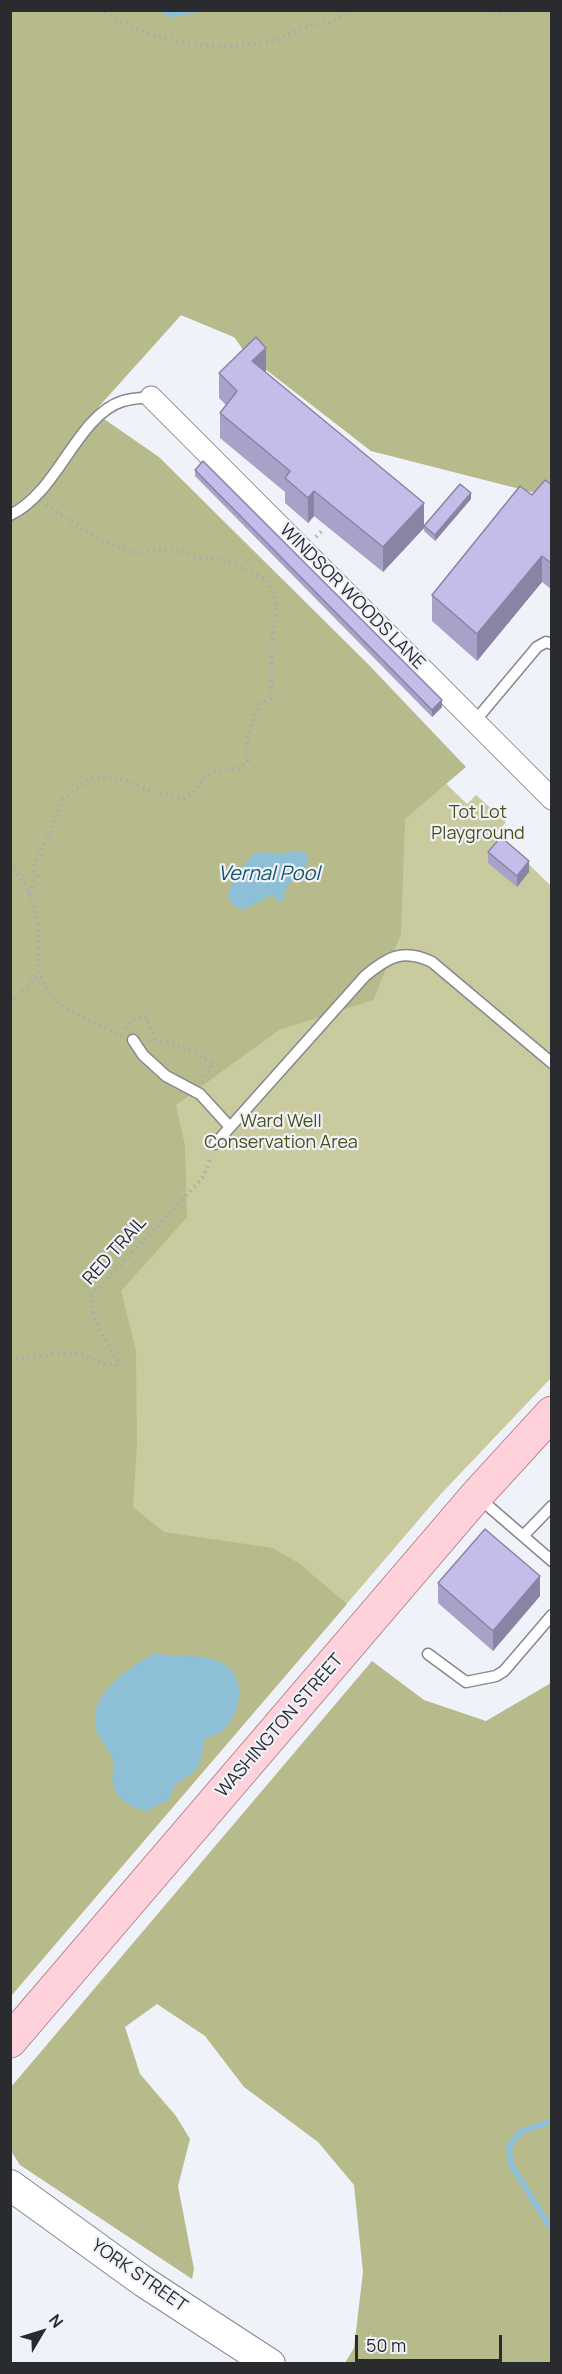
<!DOCTYPE html>
<style>
body{margin:0}
#map{position:relative;width:562px;height:2374px;overflow:hidden;background:#eff2f9;font-family:Manrope,sans-serif}
canvas{display:block}
.frame{position:absolute;inset:0;border:12px solid #2a2b2e;pointer-events:none}
.north{position:absolute;left:12px;top:2302px;width:60px;height:60px;-webkit-text-stroke:4px #eff2f9;paint-order:stroke;rotate:52deg;font-size:16px;font-weight:700;line-height:24px;text-align:center;color:#2a2b2e}
.north::after{content:'';display:block;margin:auto;width:21px;height:27px;background:#2a2b2e;clip-path:polygon(50% 0,100% 100%,50% 72%,0 100%)}
.scale{position:absolute;left:355px;top:2335px;width:147px;height:27px;box-sizing:border-box;border:3px solid #2a2b2e;border-top:0;padding-left:8px;font-size:18px;line-height:21px;white-space:nowrap;color:#2a2b2e;-webkit-text-stroke:4px #eff2f9;paint-order:stroke}
</style>
<div id="map">
<canvas width="562" height="2374"></canvas>
<div class="frame"></div>
<div class="north">N</div>
<div class="scale">50 m</div>
</div>
<script>
const g = document.querySelector('canvas').getContext('2d');
g.lineJoin = 'round';
function paint(path, color) {
  g.fillStyle = color;
  g.fill(path, 'evenodd');
}
function strokePath(path, color, width, dash) {
  g.strokeStyle = color;
  g.lineWidth = width;
  g.lineCap = dash ? 'butt' : 'round';
  g.setLineDash(dash || []);
  g.stroke(path);
}
function write(font, color, halo, rows, align = 'center') {
  g.font = font + ' Manrope,sans-serif';
  g.lineWidth = 4.5;
  g.setLineDash([]);
  g.textBaseline = 'middle';
  g.strokeStyle = halo;
  g.fillStyle = color;
  for (const [text, x, y, turn = 0] of rows) {
    g.save();
    g.translate(x, y);
    g.rotate((+turn || 0) * Math.PI / 180);
    g.textAlign = isNaN(turn) ? turn : align;
    if (halo) g.strokeText(text, 0, 0);
    g.fillText(text, 0, 0);
    g.restore();
  }
}
const green = new Path2D(`
 M11,11H551L234,337L181,315L73,435L200,544L467,804L476,795L506,822L497,833L551,886V1378L439,1496L11,1996Z`);
const forest = new Path2D(`
 M11,11H551V497L371,451L247,355L234,337L181,315L94,412L159,457L368,664L466,767L405,819L401,934L373,1000L279,1030L176,1105L185,1146L187,1217L121,1291L136,1351L137,1444L133,1507L164,1532L273,1548L300,1564L347,1604L11,1996Z
 M372,1661L424,1700L486,1721L551,1683V2363H345L354,2348L363,2272L354,2185L318,2142L244,2087L205,2036L157,2004L125,2027L140,2074L176,2116L190,2139L178,2186L194,2269L192,2279L20,2165L11,2151V2087Z`);
const water = new Path2D(`
 M301,851L308,855V863L285,889L284,901L280,902L272,895L244,910L234,906L228,897L229,891L238,873L253,854L260,852L279,854Z
 M155,1653C175,1658 197,1653 218,1661C249,1674 242,1713 222,1731C217,1736 210,1735 205,1739L199,1765L193,1773L175,1785L169,1799L147,1811C132,1808 117,1801 113,1784C111,1777 114,1768 113,1761C110,1748 98,1741 96,1728C88,1692 131,1667 155,1653Z`);
const stream = new Path2D(`
 M163,10L171,14L195,10
 M552,2121L520,2132L509,2147L511,2164L552,2230`);
const path = new Path2D(`
 M99,10C148,40 210,54 267,42C281,39 293,31 306,27C327,21 328,28 347,10
 M482,10L501,13L529,10
 M316,537L324,529
 M10,864C26,883 35,903 38,927C41,953 33,976 53,997C71,1015 99,1024 122,1035
 M29,893L37,876L33,869L63,800L89,779L115,776L153,792L184,798L196,791L204,777L216,771L238,768L248,762L247,735L259,704L271,698L272,638L277,605L266,579L221,559L200,557L172,549L134,553L100,540L46,505
 M10,1004L39,974
 M125,1028L135,1018L146,1017L155,1039
 M149,1041C165,1035 198,1055 213,1063L202,1082
 M10,1358C31,1359 52,1352 73,1353C88,1354 103,1368 118,1365V1360C107,1347 90,1315 91,1296L204,1176L211,1156`);
const lane = new Path2D(`
 M10,515C58,493 77,415 123,401C132,398 142,398 151,397
 M475,721L537,647L546,642L552,644
 M133,1040L143,1055L166,1076L200,1094L230,1127
 M215,1144L365,976C388,957 403,948 432,962L552,1063
 M479,1498L552,1561
 M523,1536L552,1506
 M428,1654L466,1682L496,1676L504,1671L552,1615`);
const street = new Path2D(`
 M151,397L552,799`);
const secondary = new Path2D(`
 M10,2185L144,2282L270,2364`);
const primary = new Path2D(`
 M10,2041L476,1496L552,1413`);
const wall = new Path2D(`
 M219,373H266L424,528L383,572L314,516L308,523L285,503V492L220,438V413L226,405L219,398Z
 M195,470L442,707L432,717L195,476Z
 M552,485V590L542,582L477,661L432,621V595L532,495Z
 M471,499L435,541L424,531V526Z
 M488,852L529,872L517,887L488,863Z
 M438,1583L540,1596L493,1651L438,1603Z`);
const shadedWall = new Path2D(`
 M266,348V373L252,361Z
 M314,491V516L308,523V498Z
 M471,493V499L435,541V535Z
 M424,503V528L383,572V547Z
 M542,556V582L477,661V634Z
 M442,700V707L432,717V710Z
 M529,861V872L517,887V876Z
 M540,1576V1596L493,1651V1631Z`);
const building = new Path2D(`
 M256,337L266,348L252,361L424,503L383,547L314,491L308,498L285,478L290,471L220,413L237,391L219,373Z
 M203,461L442,700L432,710L195,470Z
 M545,480L552,485V564L542,556L477,634L432,595L520,486L532,495Z
 M460,484L471,493L435,535L424,526Z
 M501,837L529,861L517,876L488,852Z
 M485,1529L540,1576L493,1631L438,1583Z`);
const streetNames = [
 ["WINDSOR WOODS LANE",352,597,45],
 ["RED TRAIL",115,1251,-48],
 ["WASHINGTON STREET",280,1726,-49],
 ["YORK STREET",139,2276,35]
];
const parkNames = [
 ["Tot Lot",478,813],
 ["Playground",478,834],
 ["Ward Well",281,1122],
 ["Conservation Area",281,1143]
];
const waterNames = [
 ["Vernal Pool",269,874]
];
paint(green, '#c9cb9e');
paint(forest, '#b7ba8b');
paint(water, '#8dbfd7');
strokePath(stream, '#8dbfd7', 6);
strokePath(lane, '#85888e', 13);
strokePath(street, '#85888e', 23);
strokePath(secondary, '#85888e', 32);
strokePath(primary, '#b4838e', 35);
strokePath(path, '#a8abb0', 4, [1.5, 4.5]);
strokePath(lane, '#fff', 10);
strokePath(street, '#fff', 21);
strokePath(secondary, '#fff', 30);
strokePath(primary, '#ffd1da', 33);
paint(wall, '#a9a2c8');
paint(shadedWall, '#8984a3');
paint(building, '#c4bce9');
strokePath(building, '#8984a3', 1.5);
write('18px', '#2a2b2e', '#eff2f9', streetNames);
write('18px', '#4e4f18', '#eff2f9', parkNames);
write('italic 20px', '#14546e', '#eff2f9', waterNames);
</script>
